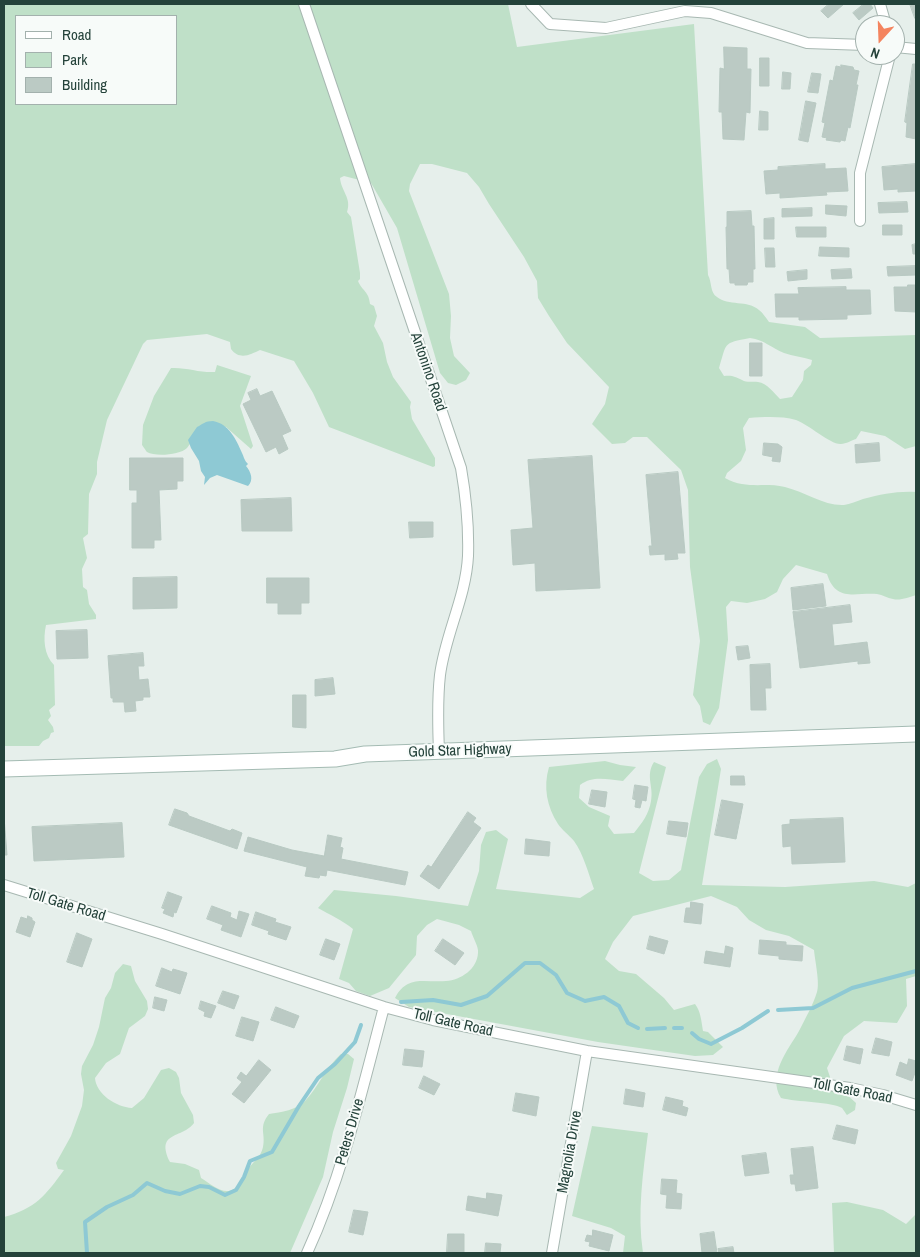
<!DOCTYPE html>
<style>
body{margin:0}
#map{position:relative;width:920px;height:1257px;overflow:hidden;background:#e6efeb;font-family:"Archivo Narrow",sans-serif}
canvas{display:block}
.frame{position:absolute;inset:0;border:5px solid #24423a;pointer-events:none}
.legend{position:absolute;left:15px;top:15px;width:162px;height:90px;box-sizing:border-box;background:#f7fbf9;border:1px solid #a3b1ad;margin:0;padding:6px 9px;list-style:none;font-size:15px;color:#24423a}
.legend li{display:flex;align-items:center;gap:10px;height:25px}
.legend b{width:25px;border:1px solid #a3b1ad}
.north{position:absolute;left:855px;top:15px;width:50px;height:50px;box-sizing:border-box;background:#f7fbf9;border:1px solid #a3b1ad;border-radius:50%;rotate:200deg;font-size:14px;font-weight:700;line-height:20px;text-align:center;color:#24423a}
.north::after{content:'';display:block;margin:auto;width:18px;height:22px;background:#f4845f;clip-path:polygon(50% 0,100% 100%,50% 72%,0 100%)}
</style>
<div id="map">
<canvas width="920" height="1257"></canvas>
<div class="frame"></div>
<ul class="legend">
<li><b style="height:6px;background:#fff"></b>Road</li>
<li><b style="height:14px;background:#bfe0c8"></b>Park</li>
<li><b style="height:14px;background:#bbcac4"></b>Building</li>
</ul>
<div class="north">N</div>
</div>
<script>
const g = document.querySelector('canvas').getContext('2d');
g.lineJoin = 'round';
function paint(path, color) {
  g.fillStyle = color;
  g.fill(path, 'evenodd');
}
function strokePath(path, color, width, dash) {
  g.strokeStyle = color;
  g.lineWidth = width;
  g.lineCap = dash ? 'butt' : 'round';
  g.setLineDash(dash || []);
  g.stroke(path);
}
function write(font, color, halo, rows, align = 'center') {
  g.font = font + ' "Archivo Narrow",sans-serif';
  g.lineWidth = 4;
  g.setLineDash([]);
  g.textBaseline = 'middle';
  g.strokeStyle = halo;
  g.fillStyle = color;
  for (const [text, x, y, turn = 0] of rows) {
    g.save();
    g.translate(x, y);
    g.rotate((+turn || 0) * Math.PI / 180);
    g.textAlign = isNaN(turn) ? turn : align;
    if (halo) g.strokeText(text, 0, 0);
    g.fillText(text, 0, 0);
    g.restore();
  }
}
const green = new Path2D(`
 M4,4H508L517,47L694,24L708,275C712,282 710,293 717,297C728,306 748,300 759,310C763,313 766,318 769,322L805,327L820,338L916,335V446L905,449L885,436L861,431L856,439C852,440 846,444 841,444C831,445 808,424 796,420C782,416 764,417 749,418L743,428L746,450L741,461L727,473L725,478C747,490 763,482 785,487C805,492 824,506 844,505C850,504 857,501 863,499C882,494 897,491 916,492V595C909,597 900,601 893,599C887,598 883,595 877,594C856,592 836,603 827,574L796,565L783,579L777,592L765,599L747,603L731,601L726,607L728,640L719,708L710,725L703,722L700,706L693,695L700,641L690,567L688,490L681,470L647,437H633L625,443L612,444L592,424L605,404L609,387L567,343L549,316L538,298L537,281L524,257L489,204L479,187L467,173L432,164H420L410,184L409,191L449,294L451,316L450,338L454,356L470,373L466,380L456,385L448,383L440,373L397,228L371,183L344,176L340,178C341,191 352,198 347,212L351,217L360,273V279L358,281C362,291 369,291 370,304L374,306L377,316L374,326L383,343L387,362L393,377L411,402L410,407L412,419L435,458V466L433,467L329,427L313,393L294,361L260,350C251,354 240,361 231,349L230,342L207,334L147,340L143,344L107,420L97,462V474L89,494L88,534L83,538L87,558L82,569L83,587L87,590L89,604L96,615V619L46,625C43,639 44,655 54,665L55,705L49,710L51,716L48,720L53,727L54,732L51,733L49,738L43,741L39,746H4ZM16,16H176V104H16ZM750,338C765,340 771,348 784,353C793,356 802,357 812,360L811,365L804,371L803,380L792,397L780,399C774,393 767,383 758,382C753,381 747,383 742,380C735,377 733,375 724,376L719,368C727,343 722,343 750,338Z
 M217,365L251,376L240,406L253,446L251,449L226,427L202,425C191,432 194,440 187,448C180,455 155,457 147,452C146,451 143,446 142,445L143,425L154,396L171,368C186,367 200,373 215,372Z
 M717,759L721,769L702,885L785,887L874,881L908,887L916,883V976L906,979L907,1006L897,1023L864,1021L844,1036L827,1068L831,1080L856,1103L855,1110L847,1115C846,1114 843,1109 842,1108C833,1102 796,1102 781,1098C767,1075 788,1050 799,1031C805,1019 813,1005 817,992C820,983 815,961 814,950L789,936L766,930L749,920L737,907L711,896L633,916L613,942L605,959L619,971L636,974L664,998L674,1010L695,1004C701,1012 701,1020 703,1031L708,1032L723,1047L713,1055L695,1056L598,1042L409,1007L395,998C407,974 426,983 446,981C461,980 477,969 478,953C479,947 473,938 471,931L459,925L437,919L427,925L417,936L416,955L389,988L370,996L356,991L349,983L339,979L353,929C342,920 330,915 318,908L334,890L396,896L468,906L479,871L481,845L486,832L496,830L508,839L496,889L580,898L594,889C589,875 583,853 574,841C569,835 562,830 558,824C547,807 543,787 549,767L605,761L620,765L636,767L623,781C607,780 594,775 580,785L579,798L589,807L610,816L608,826L614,834L634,833C642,823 649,814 651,801C654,786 645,776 654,762L666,767L639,873L653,881L669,880L681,870L699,777L707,764Z
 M123,964L131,966L135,981L147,1001L148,1009L145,1016L129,1028L120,1054L106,1063L95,1078C96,1094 116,1107 132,1108L144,1098L161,1070L169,1068L176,1072L179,1078L181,1093L193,1115L194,1123C182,1139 155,1131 170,1162L185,1164L199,1170L201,1178C214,1186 228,1200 240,1183C243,1179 245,1173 248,1169C253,1162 261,1157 263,1147C266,1133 258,1128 269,1114C281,1112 297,1110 305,1101C319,1086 326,1067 341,1054H348L354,1059L347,1088L333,1132L323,1177L290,1253H4V1217C35,1209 46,1195 64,1170L58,1169L56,1163L71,1136L82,1106L84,1090L81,1074L82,1066L93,1045L99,1027L105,998L111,988L115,973Z
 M592,1126L648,1133C643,1173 637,1213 643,1253H623L625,1236L611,1228L572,1216Z
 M847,1202L883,1210L906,1224L916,1214V1253H834L832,1203Z`);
const water = new Path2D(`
 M213,421C229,424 236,439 242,453C244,457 244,460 248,464L246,466C251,472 254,480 248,486L217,475L210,478L204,485L205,477L201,471L199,461L191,448L188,440L197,427C203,424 205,421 213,421Z`);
const stream = new Path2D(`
 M401,1002L433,1000L461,1005L487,996L525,963H540L556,975L567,993L585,1001L604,997L619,1006L628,1023L638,1028
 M778,1010L813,1008L852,988L916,971
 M674,1028H682
 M647,1029L665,1028
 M692,1033L699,1039L711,1044L742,1028L768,1011
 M87,1253L85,1222L107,1207L133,1195L147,1183L165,1191L180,1194L200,1186L209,1187L225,1195L236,1190L244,1177L250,1161L272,1152L299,1106L318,1078L335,1064L355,1042L361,1025`);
const building = new Path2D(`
 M829,4H844L828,18L821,11Z
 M864,4H870L873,8L859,20L853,13Z
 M910,4H916V17L915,18Z
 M724,47L747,48V69H751L750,113L746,112L744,140L723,139L722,112H719L720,68L724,69Z
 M760,58H769V86H760Z
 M913,64H916V139L906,137L907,123L905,122Z
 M841,65L853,67L854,70L859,71L856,85H858L850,128L848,127L845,141L841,140L840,142L826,140L827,138L822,137L825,123L822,122L830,80L833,81L836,66L841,67Z
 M783,72L791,73L790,89H782Z
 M812,73L821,74L818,93L808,92Z
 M806,101L816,103L808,142L799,140Z
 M760,111L768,112V130H759Z
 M825,164V169L846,168L848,191L826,192L827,195L780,198V193L766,194L764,171L778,170V167Z
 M916,164V191L898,192V189L884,190L882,167Z
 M907,202L908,212L879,213L878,203Z
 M826,205L847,206L846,216L826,214Z
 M812,208V216L782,217V209Z
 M751,211L752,226H754L755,269H753V282H748L747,285H735V283H730L729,269H727L726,227H727V212Z
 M774,218V239H764V219Z
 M883,225H902V235H883Z
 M796,227H826V237H797Z
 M916,244V254H913L912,245Z
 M820,247L849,248V257L819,256Z
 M765,248H774L775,267H766Z
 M916,266V275L888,276L887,267Z
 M851,269L852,278L832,279L831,270Z
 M807,270V279L788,281L787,272Z
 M908,285H916V312L895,311L894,287H907Z
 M846,287V290H870L871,314L847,315V319L799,320V317H776L775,294H799L798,288Z
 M750,343H762V376H750Z
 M257,389L260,396L272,391L291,431L282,435L288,449L279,454L276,447L266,452L243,404L251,400L248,393Z
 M764,443L778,444L782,447L780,462L772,461L773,457L763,455Z
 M879,443L880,461L856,463L855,445Z
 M592,456L600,588L536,591L535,563L513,565L511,530L533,528L528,460Z
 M130,458H183V481H177V489L159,490L161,540H154V548H132V503H137V490H130Z
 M678,472L685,553H677L678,559L665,560V554L650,555L649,546H652L646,475Z
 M291,498L292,531H242L241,500Z
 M409,522H433V537L410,538Z
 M177,577V608L133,609V578Z
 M267,578H309V603H301V614H278V603H267Z
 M823,584L826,606L793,610L791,588Z
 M850,605L852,622L832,624L834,646L867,642L870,663L858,664V661L800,668L793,612Z
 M87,630L88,658L57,659L56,631Z
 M748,646L750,658L738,660L736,647Z
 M143,653L144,666H138L139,680L148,679L150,697H143V700L135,701L136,711L125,712L124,702H113V698H111L108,656Z
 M770,664L771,688H765L766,710H751L750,665Z
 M333,678L335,694L315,696V680Z
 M293,695H306V728L293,727Z
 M731,776H744L745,785H731Z
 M635,785L648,787L646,801L642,800L640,808L635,807L636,800L633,799Z
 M592,790L607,792L605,807L589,804Z
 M722,800L743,804L736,839L715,835Z
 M175,809L187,813L189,816L230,831L232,829L242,833L237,849L169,825Z
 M468,812L476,818L473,822L481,828L439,889L420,876L428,865L431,867Z
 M4,817L7,855H4Z
 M843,818L845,862L792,864L791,846L783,847L782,825L790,824V820Z
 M669,821L688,823L686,837L667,834Z
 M122,823L124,857L34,861L32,827Z
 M328,835L342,838L340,847L343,848L341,859L408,872L405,885L327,870L326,876L320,875L319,878L305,876L307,867L244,851L248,837L292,850L324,856Z
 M526,839L550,842L549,856L525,854Z
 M168,892L182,897L176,913L174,912L173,917L163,913L165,909L162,908Z
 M691,902L703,904L701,924L684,922L686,908H690Z
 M212,906L231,913L230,917L237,920L239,911L249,914L241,937L221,930L223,925L207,919Z
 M256,912L276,919L275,922L291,927L286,940L268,934L269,931L252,925Z
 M28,916L32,918V920L35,922L30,937L16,932L21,917L27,919Z
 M77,933L92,939L82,967L67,962Z
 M650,936L668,941L664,954L647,949Z
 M326,939L340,944L334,960L320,955Z
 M443,939L464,953L455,965L435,951Z
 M760,940L786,942V945L803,946L802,961L779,959V956L759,954Z
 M726,946L733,948L730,967L704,963L706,951L724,954Z
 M162,968L172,972L173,969L187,973L180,994L156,986Z
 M223,991L239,996L234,1009L218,1003Z
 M155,997L167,1000L164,1011L153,1008Z
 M201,1001L216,1006L211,1018L204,1016L205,1012L199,1009Z
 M276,1007L299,1016L294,1028L271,1020Z
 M242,1017L259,1022L253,1041L236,1036Z
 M876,1038L892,1042L889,1056L872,1053Z
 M847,1046L863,1049L860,1064L844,1060Z
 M405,1049L424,1051L422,1067L403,1065Z
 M909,1059L916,1061L915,1067L916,1070L912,1081L896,1075L900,1062L907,1065Z
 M259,1060L271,1070L244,1103L232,1094L242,1082L237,1078L241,1072L246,1076Z
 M424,1076L440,1084L434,1095L419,1088Z
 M626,1089L645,1093L643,1107L624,1104Z
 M516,1093L539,1097L536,1116L513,1111Z
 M666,1097L683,1101L682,1106L688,1108L686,1116L663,1110Z
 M837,1125L858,1130L855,1144L833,1139Z
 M813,1147L818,1188L796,1191L795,1184H791L790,1175H794L791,1149Z
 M766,1153L769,1173L745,1176L742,1156Z
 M662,1179L677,1180L676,1193L682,1194L681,1209L666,1208L667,1195L661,1194Z
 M487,1193L502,1195L498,1216L466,1210L468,1196L486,1199Z
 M354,1210L368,1212L363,1235L349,1232Z
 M593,1230L613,1235L609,1251L589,1246L590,1242L585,1241L587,1235L592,1236Z
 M714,1232L717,1253H702L700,1234Z
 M448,1234H464V1253L447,1252Z
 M486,1243L501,1244L500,1253H485Z
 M733,1247L734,1253H719L718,1249Z`);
const street = new Path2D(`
 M304,4L461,468C466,497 469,526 468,556C466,597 445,635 440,675C437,701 438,727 439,752
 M531,4L550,24L606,28L685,11L711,13L807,43L865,45
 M880,4L886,25
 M895,47L916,49
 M860,221V173L890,55
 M4,885L162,934L384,1007L433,1020L587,1051L850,1088L883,1095L916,1105
 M307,1253C343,1174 362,1090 384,1007
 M552,1253L587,1051`);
const secondary = new Path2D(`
 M4,769L335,759L365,754L916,734`);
const streetNames = [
 ["Antonino Road",428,372,71],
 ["Gold Star Highway",460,751,-2],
 ["Toll Gate Road",66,905,17],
 ["Toll Gate Road",453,1023,13],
 ["Toll Gate Road",852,1091,11],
 ["Peters Drive",350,1132,-74],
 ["Magnolia Drive",570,1152,-80]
];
paint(green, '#bfe0c8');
paint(water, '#8ec9d4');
strokePath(stream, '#8ec9d4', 4);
paint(building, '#bbcac4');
strokePath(building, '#b8c9c2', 1);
strokePath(street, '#a8b8b2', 12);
strokePath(secondary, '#a4bbb3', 17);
strokePath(street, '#fff', 10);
strokePath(secondary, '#fff', 15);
write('15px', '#24423a', '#f7fbf9', streetNames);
</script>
